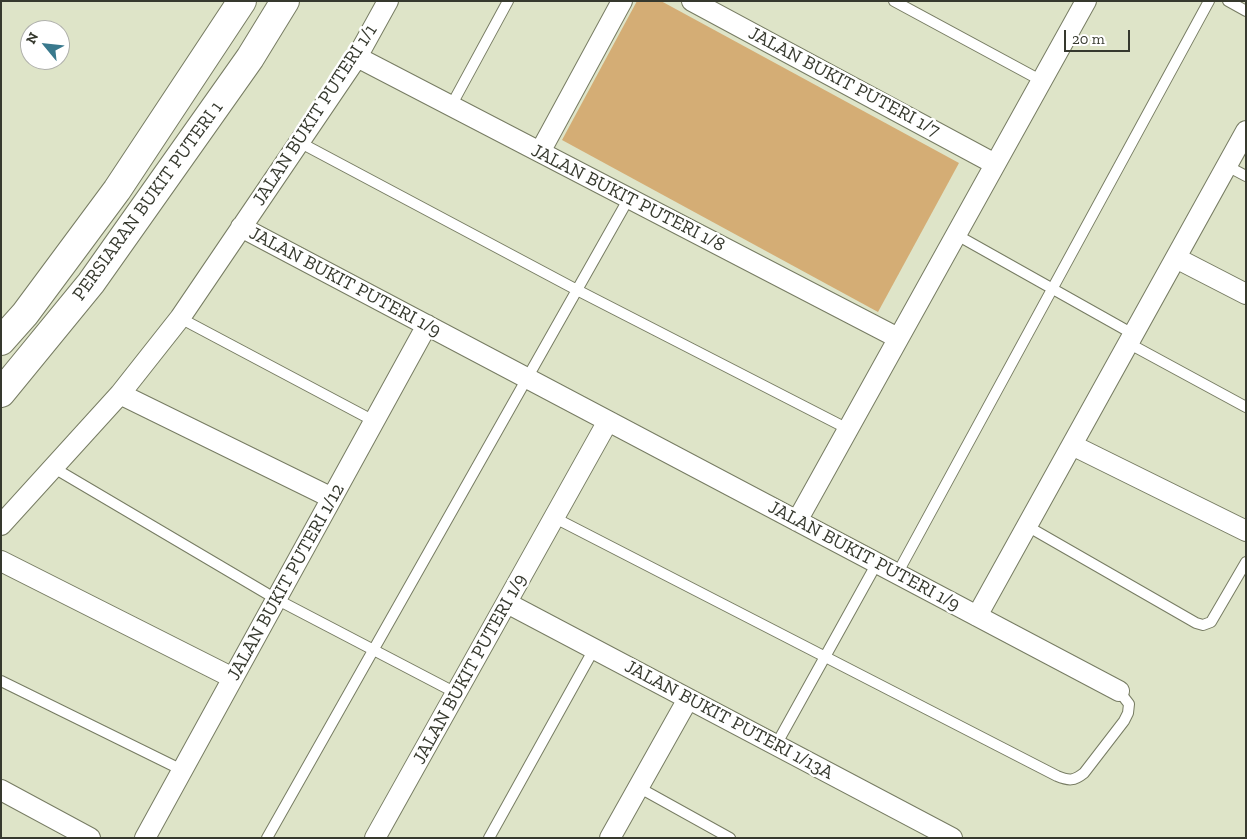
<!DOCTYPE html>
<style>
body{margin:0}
#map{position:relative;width:1247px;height:839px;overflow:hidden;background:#dee4c8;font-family:"Zilla Slab",serif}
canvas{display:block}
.frame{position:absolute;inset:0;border:2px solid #36392e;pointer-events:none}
.north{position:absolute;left:20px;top:20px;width:50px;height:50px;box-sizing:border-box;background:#fff;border:1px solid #afb0ab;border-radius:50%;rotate:298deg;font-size:14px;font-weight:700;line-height:20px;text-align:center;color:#36392e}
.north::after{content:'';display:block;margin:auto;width:18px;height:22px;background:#39798d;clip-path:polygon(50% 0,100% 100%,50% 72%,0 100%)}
.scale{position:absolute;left:1064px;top:30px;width:66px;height:22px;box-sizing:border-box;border:2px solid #36392e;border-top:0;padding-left:6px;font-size:15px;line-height:18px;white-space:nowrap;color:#36392e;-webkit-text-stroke:4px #fff;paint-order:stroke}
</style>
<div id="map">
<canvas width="1247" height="839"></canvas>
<div class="frame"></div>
<div class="north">N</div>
<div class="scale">20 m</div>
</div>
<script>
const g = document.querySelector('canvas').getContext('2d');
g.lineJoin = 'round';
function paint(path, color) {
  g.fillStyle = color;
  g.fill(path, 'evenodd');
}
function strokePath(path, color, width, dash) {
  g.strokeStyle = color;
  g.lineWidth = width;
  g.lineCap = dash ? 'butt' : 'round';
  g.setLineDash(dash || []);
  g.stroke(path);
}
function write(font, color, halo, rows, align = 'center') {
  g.font = font + ' "Zilla Slab",serif';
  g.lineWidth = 5;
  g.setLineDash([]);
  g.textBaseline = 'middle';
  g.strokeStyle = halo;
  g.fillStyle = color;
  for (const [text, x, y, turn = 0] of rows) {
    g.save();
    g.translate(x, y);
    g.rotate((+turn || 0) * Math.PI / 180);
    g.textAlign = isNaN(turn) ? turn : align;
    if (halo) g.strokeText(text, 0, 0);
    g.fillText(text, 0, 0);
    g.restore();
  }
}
const green = new Path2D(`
 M637,1H661L959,163L878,312L562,140Z`);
const lane = new Path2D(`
 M894,1L1042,81
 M1228,1L1246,11
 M451,106L508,1
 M299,142L577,290L848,429
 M1227,166L1246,176
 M955,234L1133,334
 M180,318L374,421
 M1128,343L1246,407
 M54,468L276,599L456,693
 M555,518L1057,776C1069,781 1074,781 1084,773L1124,721L1128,713L1129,704L1119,691
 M1027,526L1196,623L1203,625L1211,622L1246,562
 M897,574L1209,1
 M1,681L182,770
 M776,745L877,563
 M638,787L730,838
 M267,838L629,198
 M489,838L594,649`);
const street = new Path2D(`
 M692,1L995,164
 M357,57L898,338
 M540,152L622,1
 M241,227L1119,691
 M1176,258L1246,294
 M120,394L332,498
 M1072,445L1246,531
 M797,521L1086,1
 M1,525L120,394L180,318L357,57L388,1
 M1,561L233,678
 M507,603L952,838
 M977,616L1246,131
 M1,790L90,838
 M145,838L427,325
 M375,838L608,421
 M610,838L688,699`);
const secondary = new Path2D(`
 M1,341L25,314L117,190L242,1
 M1,393L91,283L250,58L285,1`);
const streetNames = [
 ["JALAN BUKIT PUTERI 1/7",844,82,28],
 ["JALAN BUKIT PUTERI 1/1",315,115,-57],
 ["JALAN BUKIT PUTERI 1/8",628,198,27],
 ["PERSIARAN BUKIT PUTERI 1",148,201,-54],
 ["JALAN BUKIT PUTERI 1/9",345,282,28],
 ["JALAN BUKIT PUTERI 1/9",864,556,28],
 ["JALAN BUKIT PUTERI 1/12",286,582,-61],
 ["JALAN BUKIT PUTERI 1/9",470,669,-61],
 ["JALAN BUKIT PUTERI 1/13A",729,720,28]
];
paint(green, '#d4ad75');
strokePath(lane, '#777c63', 12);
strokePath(street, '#777c63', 22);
strokePath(secondary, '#777c63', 30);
strokePath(lane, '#fff', 10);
strokePath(street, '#fff', 20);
strokePath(secondary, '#fff', 28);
write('19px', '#36392e', '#fff', streetNames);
</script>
